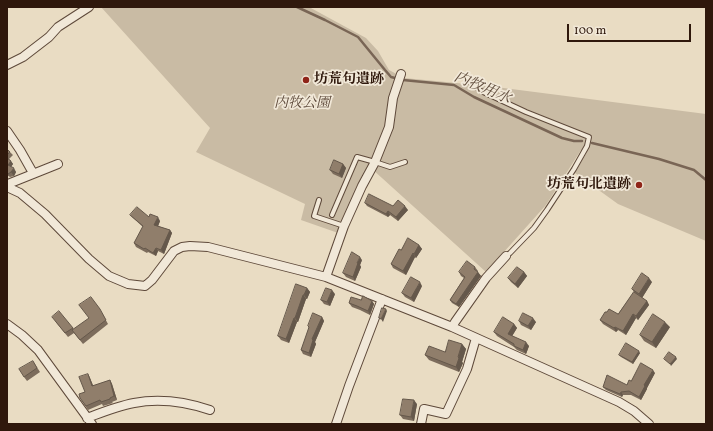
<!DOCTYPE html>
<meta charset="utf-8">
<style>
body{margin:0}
#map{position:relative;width:713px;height:431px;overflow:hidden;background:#e9dcc3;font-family:Vollkorn,serif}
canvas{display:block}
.frame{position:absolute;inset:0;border:8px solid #2f180c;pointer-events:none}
.scale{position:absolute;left:567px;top:24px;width:124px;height:18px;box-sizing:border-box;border:2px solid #2f180c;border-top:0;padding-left:5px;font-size:12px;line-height:14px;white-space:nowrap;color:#2f180c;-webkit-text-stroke:3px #f1e8d8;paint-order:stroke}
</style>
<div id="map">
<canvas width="713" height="431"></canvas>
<div class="frame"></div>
<div class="scale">100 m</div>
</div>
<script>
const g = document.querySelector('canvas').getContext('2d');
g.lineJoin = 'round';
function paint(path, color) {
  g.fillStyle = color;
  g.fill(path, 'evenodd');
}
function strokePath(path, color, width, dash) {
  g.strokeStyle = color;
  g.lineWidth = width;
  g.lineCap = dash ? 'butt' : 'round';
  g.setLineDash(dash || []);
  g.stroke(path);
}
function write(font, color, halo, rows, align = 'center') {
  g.font = font + ' Vollkorn,"Noto Serif JP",serif';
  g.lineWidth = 3.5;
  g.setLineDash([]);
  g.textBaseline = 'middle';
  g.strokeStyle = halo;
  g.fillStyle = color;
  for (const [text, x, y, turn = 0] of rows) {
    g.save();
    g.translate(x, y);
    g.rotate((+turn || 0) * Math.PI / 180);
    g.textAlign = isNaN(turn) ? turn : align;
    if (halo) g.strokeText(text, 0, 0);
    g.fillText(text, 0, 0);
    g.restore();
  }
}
const green = new Path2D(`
 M101,7H309L366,38L378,51L389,70L404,78L488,86L706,114V241L618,204L575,173L587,152L581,150L546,205L486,272L372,169L341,234L301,220L305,204L196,152L210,128Z`);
const stream = new Path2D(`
 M297,7L325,20L358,37L385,70L391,77L403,80L454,85L474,97L562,138L574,141H582
 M592,143L659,159L694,170L706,180`);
const lane = new Path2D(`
 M470,82L481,91L526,112L589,137L587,146L574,169L547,210L534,228L510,253L506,256
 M319,200L314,216L344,226
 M332,215L357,157L375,162L390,167L405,162`);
const street = new Path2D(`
 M7,65L23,57L49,37L58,27L89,7
 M7,131L20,150L33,173
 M7,186L8,184L58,164
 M7,187L20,193L45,214L89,259L109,276L128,284L145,286L152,280L174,251L182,247L190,246L208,247L326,277L452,327L619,402L634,411L649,424
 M326,277L344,226L362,186L375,162L389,127L393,98L401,74
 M7,324L22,335L38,350L92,424
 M452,327L455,322L486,278L506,256
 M87,418C103,412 118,406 134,403C160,398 186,402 210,410
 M336,424L349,386L382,299
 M421,424L424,409L446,414L467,369L476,338`);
const wall = new Path2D(`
 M7,149L13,155L9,159L13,164L11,167L16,172L14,176L10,177L7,175Z
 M343,164L346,168L342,178L333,174L330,170Z
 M365,203L393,206L408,210L398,221L390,215L388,217L367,206Z
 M130,215L149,217L160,221L158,226L170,230L172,233L164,254L158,251L156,256L148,252L147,253L136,247L134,243L143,227L133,218Z
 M419,245L422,249L416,258L415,257L406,275L393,268L391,264L401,250Z
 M362,260L360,265L361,267L355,281L346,277L343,273Z
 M475,267L478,271L477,272L481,276L459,307L452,303L450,300L464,278L461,276L459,272Z
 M524,272L527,276L518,288L511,282L508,278Z
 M652,282L642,298L647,301L649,305L638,320L636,318L626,335L618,330L616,332L603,324L600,320L607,312L618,314L634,292L632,289Z
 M422,286L414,302L405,297L402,293Z
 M307,288L310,292L307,299H306L298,322H297L289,343L281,340L278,336Z
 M335,294L330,306L324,304L321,300Z
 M361,300L372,301L374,304L370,315L360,310L352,307L349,303Z
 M102,313L108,324L83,344L74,333L68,337L55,321L73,328L74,329Z
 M322,317L324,321L315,342L316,344L311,357L303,354L301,350L309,328L308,326Z
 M519,321L536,322L531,330L521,325Z
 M514,324L517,328L512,336L529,346L526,354L517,350L514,347L497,336L494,332Z
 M670,327L656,348L644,341L640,335Z
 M462,344L466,349L462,362L463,363L459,372L429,360L425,355L445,352Z
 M640,353L633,364L621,357L619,355Z
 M33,361L40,372L27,381L24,377Z
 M655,373L647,388V389L641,400L631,395H623L622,397L606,390L603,387L627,385L631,381Z
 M88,374L90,378L93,386L110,380L112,384L117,400L112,402L113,403L103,406L102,404L88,410L80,398L85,392Z
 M417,404L414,421L403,419L400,415Z`);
const shadedWall = new Path2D(`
 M11,161L13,164L10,168L8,165Z
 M343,164L346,168L342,178L339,174Z
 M14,168L16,172L14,176L11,172Z
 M405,206L408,210L398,221L396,217Z
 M388,211L390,215L388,217L386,214Z
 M158,217L160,221L157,229L154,225Z
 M170,230L172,233L164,254L161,250Z
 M419,245L422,249L416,258L414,254Z
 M156,248L158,251L156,256L153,253Z
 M413,253L415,257L406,275L403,271Z
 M360,257L362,260L360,265L361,267L355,281L353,277L357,263Z
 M478,272L481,276L459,307L456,304Z
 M524,272L527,276L518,288L515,284Z
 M649,278L652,282L642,298L639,294Z
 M420,282L422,286L414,302L411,298Z
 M307,288L310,292L307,299L304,295Z
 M332,290L335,294L330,306L327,302Z
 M303,295L306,299L298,322L295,318Z
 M372,301L374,304L370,315L368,311Z
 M647,301L649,305L638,320L636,316Z
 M386,309L387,311L383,322L381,319Z
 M633,314L636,318L626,335L623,331Z
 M322,317L324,321L315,342L316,344L311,357L309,353L312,339Z
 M294,318L297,322L289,343L286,339Z
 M533,318L536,322L531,330L528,326Z
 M665,322L670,327L656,348L652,342Z
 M514,324L517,328L511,338L508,334Z
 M615,327L618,330L616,332L614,328Z
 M526,342L529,346L526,354L523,350Z
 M462,344L466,349L462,362L463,363L459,372L456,367Z
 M639,351L640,353L633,364L632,362Z
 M676,357L677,359L671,366L670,364Z
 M653,370L655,373L647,388V389L641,400L639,397L644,385Z
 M88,374L90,378L95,390L92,386Z
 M110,380L112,384L117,400L114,396Z
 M621,392L623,395L622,397L620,394Z
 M414,400L417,404L414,421L411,417Z`);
const building = new Path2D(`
 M7,149L10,152L7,155Z
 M7,158L11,161L8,165L14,168L11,172L8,174L7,173Z
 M334,160L343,164L339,174L330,170Z
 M369,194L393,206L398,200L405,206L396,217L388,211L386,214L365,203Z
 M137,207L149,217L150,214L158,217L154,225L170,230L161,250L156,248L153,253L145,248L144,249L134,243L143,226L130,215Z
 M408,238L419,245L414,254L413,253L403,271L391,264L399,249L401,250Z
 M352,252L360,257L357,263H358L353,277L343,273Z
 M467,261L475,267L474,269L478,272L456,304L450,300L465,277L459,272Z
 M517,267L524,272L515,284L508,278Z
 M642,273L649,278L639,294L632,289Z
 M411,277L420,282L411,298L402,293Z
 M296,284L307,288L304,295H303L295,318H294L286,339L278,336Z
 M326,288L332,290L327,302L321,300Z
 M634,292L647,301L636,316L633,314L623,331L615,327L614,328L600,320L605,312H607L609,309L618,314Z
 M363,296L372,301L368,311L357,306L349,303L351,297L361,300Z
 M91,297L100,309L106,320L80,340L72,330L89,318L79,305Z
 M382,308L386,309L381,319L379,318Z
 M59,311L73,328L65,333L52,317Z
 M313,313L322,317L312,339L313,340L309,353L301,350L309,327L308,326Z
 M523,313L533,318L528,326L519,321Z
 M653,314L665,322L652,342L640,335Z
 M503,317L514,324L508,334L526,342L523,350L514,346V344L494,332Z
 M449,340L462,344L458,357L459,358L456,367L425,355L429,346L445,352Z
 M626,343L639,351L632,362L619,355Z
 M669,352L676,357L670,364L664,359Z
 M33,361L37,368L24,377L19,369Z
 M641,363L653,370L644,385L645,386L639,397L629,391L621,392L620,394L603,387L607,375L627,385L629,380L631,381Z
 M88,374L92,386L110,380L114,396L110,398V399L101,402L100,400L86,406L80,398L79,394L85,392L79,377Z
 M403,399L414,400L411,417L400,415Z`);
const markers = [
 [306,80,4,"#8f2418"],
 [639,185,4,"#8f2418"]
];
const poiNames = [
 ["坊荒句遺跡",314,80],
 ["坊荒句北遺跡",631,185,"right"]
];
const parkNames = [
 ["内牧公園",302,104]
];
const waterNames = [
 ["内牧用水",482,89,23]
];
paint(green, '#c9bba4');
strokePath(stream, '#796555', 2.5);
strokePath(lane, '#5e493a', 6);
strokePath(street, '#5e493a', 10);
strokePath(lane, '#f1e8d8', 4);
strokePath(street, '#f1e8d8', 8);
paint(wall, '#7c6c5c');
paint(shadedWall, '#65584b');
paint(building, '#907e6b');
strokePath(building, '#65584b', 1);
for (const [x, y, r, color] of markers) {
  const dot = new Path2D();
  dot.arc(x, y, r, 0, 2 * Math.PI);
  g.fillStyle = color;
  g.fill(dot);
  strokePath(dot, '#f1e8d8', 1.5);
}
write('bold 14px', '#2f180c', '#f1e8d8', poiNames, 'left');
write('italic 14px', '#5d493a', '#f1e8d8', parkNames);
write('italic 15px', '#604c3c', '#f1e8d8', waterNames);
</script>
